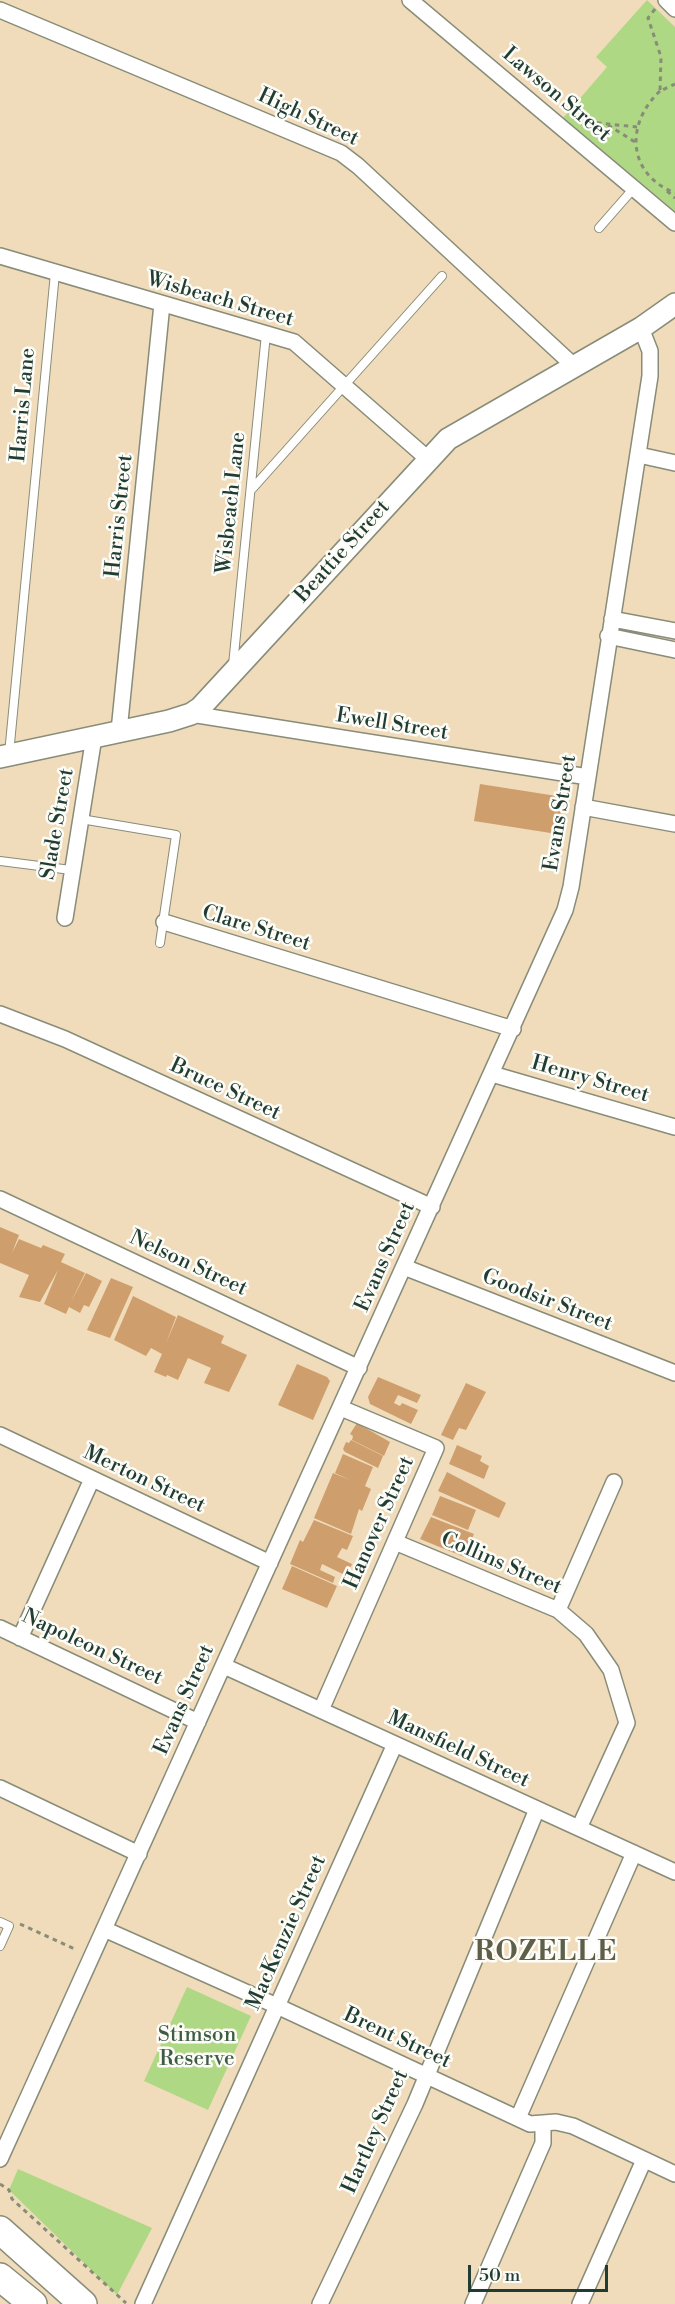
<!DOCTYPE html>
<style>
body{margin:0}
#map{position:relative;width:675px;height:2304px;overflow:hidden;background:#f0dcbb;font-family:"Libre Bodoni",serif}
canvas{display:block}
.scale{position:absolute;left:468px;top:2265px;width:140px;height:27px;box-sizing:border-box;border:3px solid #1f3d34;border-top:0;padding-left:8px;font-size:18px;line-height:21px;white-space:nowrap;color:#1f3d34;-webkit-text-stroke:4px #fdfcf7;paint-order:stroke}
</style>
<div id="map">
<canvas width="675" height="2304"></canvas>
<div class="scale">50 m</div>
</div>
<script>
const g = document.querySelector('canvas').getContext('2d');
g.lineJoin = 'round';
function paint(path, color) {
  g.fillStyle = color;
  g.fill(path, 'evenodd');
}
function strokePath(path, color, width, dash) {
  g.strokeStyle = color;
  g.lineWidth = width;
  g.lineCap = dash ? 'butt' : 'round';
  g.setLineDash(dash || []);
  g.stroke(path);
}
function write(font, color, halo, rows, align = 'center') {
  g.font = font + ' "Libre Bodoni",serif';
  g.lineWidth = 5;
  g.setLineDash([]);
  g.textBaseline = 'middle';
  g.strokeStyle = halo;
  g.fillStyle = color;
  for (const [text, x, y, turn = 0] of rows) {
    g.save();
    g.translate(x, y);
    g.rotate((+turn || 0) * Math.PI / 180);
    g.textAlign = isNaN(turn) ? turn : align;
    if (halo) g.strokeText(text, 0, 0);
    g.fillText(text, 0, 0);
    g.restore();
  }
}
const green = new Path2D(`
 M647,0L675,27V211L563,118L607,67L596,57Z
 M187,1987L251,2016L208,2110L144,2081Z
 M18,2169L152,2228L117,2295L9,2190Z`);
const building = new Path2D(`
 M480,784L563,797L557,834L474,821Z
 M0,1227L19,1235L12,1253L19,1239L41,1248L43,1245L65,1254L61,1262L85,1273L70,1304L86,1273L102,1281L89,1307L84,1305L80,1313L69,1307L66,1314L44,1304L58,1270L40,1302L19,1297L29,1275L0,1263Z
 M111,1278L133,1287L110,1338L87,1330Z
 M133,1296L176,1317L166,1343L178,1315L224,1336L221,1343L247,1355L229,1392L204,1383L211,1368L188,1358L178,1380L167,1375L166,1377L154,1372L162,1354L151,1348L146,1356L114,1340Z
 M297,1364L327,1377L330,1381L313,1420L278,1405Z
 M378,1377L421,1395L417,1403L398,1395L394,1403L400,1406L402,1403L418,1410L411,1424L370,1404L368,1397Z
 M466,1383L486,1392L466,1430L459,1428L453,1440L441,1435Z
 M357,1423L390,1442L384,1456L352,1440L353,1436L350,1434Z
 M351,1440L383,1456L378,1468L345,1452L343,1449L346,1442L349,1443Z
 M457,1445L482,1456L480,1461L489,1466L484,1479L449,1464Z
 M343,1454L373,1467L365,1486L371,1489L362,1511L359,1509L351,1534L314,1518L333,1473L350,1480L335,1473Z
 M447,1472L506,1503L499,1518L438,1491Z
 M440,1496L476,1510L468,1530L432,1515Z
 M431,1517L474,1534L464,1557L420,1539Z
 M314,1520L353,1536L347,1550L342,1548L337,1557L352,1564L347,1576L322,1564L320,1570L335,1577L333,1583L290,1564L300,1540L303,1542Z
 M292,1566L337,1586L327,1608L282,1589Z`);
const path = new Path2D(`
 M655,9L648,18L661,57L660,91L675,84
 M660,91C625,124 627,174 675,193
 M579,121L637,127
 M608,125L635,142
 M667,191L675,198
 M20,1924L77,1950
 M0,2184L9,2190L12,2199L126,2303`);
const lane = new Path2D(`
 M599,228L634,188
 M252,489L442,276
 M233,665L266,334
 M9,754L55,273
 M81,819L176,835L160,943
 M0,861L71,870
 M0,1922L9,1926L0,1946`);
const street = new Path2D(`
 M410,0L675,223
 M666,0L675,9
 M0,10L341,153L358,166L574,366
 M0,256L294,342L428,459
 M639,455L675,463
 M612,619L675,631
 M608,636L675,650
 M191,714L588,777
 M119,731L162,304
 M583,807L675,824
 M65,918L94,737
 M164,922L513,1029
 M0,1014L65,1039L432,1207
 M492,1074L675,1127
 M0,1199L359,1368
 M404,1267L675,1373
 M0,1435L270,1563
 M395,1542L558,1610L586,1634L611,1670L627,1723L579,1828
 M558,1610L614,1482
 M0,1628L198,1722
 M20,1638L92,1479
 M224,1666L675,1872
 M321,1710L436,1448L341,1408
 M0,1788L139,1854
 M104,1929L277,2006L530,2124L556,2122L573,2126L675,2174
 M518,2118L634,1853
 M0,2159L565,910L571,887L650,376V351L641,328
 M143,2304L395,1744
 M320,2304L415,2104L537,1809
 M473,2304L543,2143V2124
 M580,2304L644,2160`);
const secondary = new Path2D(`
 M0,757L169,721L191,714L200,708L448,439L641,328L675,304`);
const highway = new Path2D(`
 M0,2230L83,2304
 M0,2277L33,2304`);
const streetNames = [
 ["Lawson Street",556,95,40],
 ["High Street",308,118,25],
 ["Wisbeach Street",220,300,16],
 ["Harris Lane",24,405,-85],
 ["Wisbeach Lane",232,503,-84],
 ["Harris Street",120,516,-84],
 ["Beattie Street",343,552,-48],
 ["Ewell Street",392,725,9],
 ["Evans Street",561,813,-81],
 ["Slade Street",58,824,-80],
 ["Clare Street",256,929,17],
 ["Henry Street",590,1080,16],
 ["Bruce Street",225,1090,25],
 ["Evans Street",386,1257,-66],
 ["Nelson Street",188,1264,25],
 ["Goodsir Street",547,1301,21],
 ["Merton Street",144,1480,25],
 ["Hanover Street",380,1523,-66],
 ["Collins Street",501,1564,23],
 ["Napoleon Street",92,1648,25],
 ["Evans Street",185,1700,-66],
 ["Mansfield Street",458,1750,25],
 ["MacKenzie Street",287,1933,-66],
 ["Brent Street",397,2039,25],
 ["Hartley Street",376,2132,-66]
];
const parkNames = [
 ["Stimson",197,2036],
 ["Reserve",197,2060]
];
const districtNames = [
 ["ROZELLE",546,1954]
];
paint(green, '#aed883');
paint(building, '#cf9e6d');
strokePath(lane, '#888c78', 10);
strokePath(street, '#888c78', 18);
strokePath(secondary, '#888c78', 24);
strokePath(highway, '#888c78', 30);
strokePath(path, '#888c78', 3, [4.5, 4.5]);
strokePath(lane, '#fff', 8);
strokePath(street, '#fff', 15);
strokePath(secondary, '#fff', 21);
strokePath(highway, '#fff', 27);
write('21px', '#1f3d34', '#fdfcf7', streetNames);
write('21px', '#3c5c44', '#fdfcf7', parkNames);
g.letterSpacing = '1.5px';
write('bold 27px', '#5d5f48', '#fdfcf7', districtNames);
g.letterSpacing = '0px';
</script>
